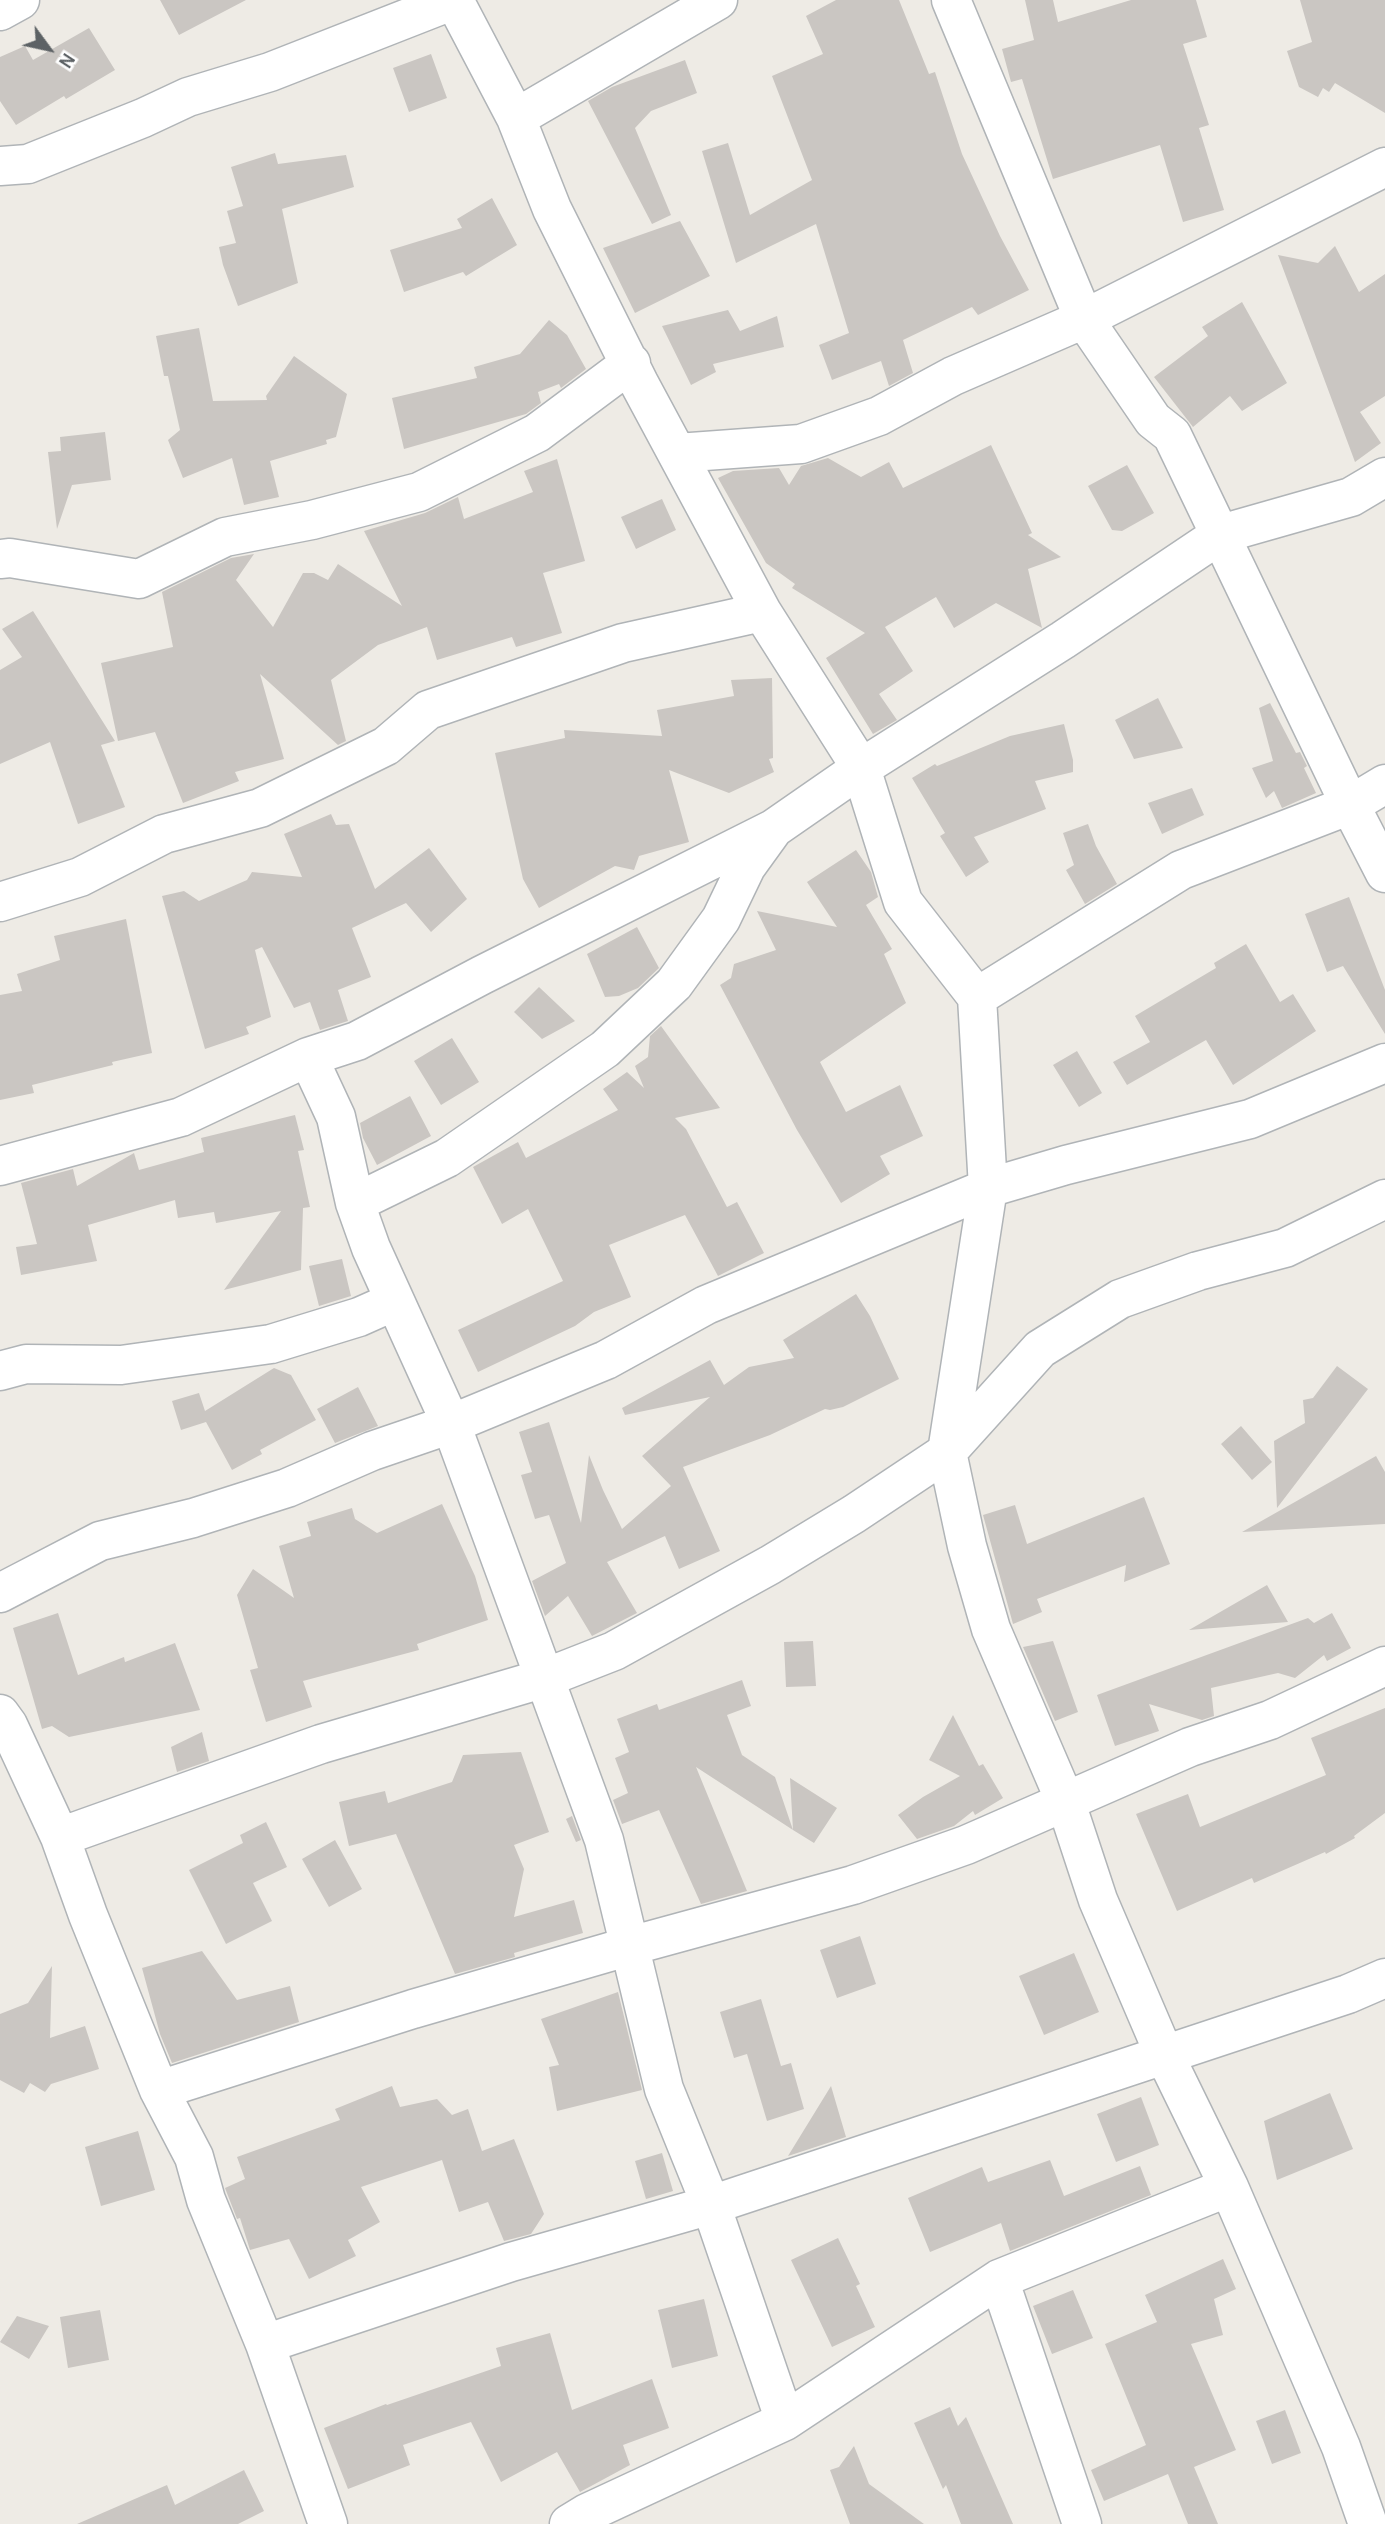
<!DOCTYPE html>
<style>
body{margin:0}
#map{position:relative;width:1385px;height:2524px;overflow:hidden;background:#eeebe5;font-family:Karla,sans-serif}
canvas{display:block}
.north{position:absolute;left:14px;top:14px;width:70px;height:70px;-webkit-text-stroke:5px #fff;paint-order:stroke;rotate:123deg;font-size:19px;font-weight:700;line-height:28px;text-align:center;color:#5d6265}
.north::after{content:'';display:block;margin:auto;width:24px;height:32px;background:#5d6265;clip-path:polygon(50% 0,100% 100%,50% 72%,0 100%)}
</style>
<div id="map">
<canvas width="1385" height="2524"></canvas>
<div class="north">N</div>
</div>
<script>
const g = document.querySelector('canvas').getContext('2d');
g.lineJoin = 'round';
function paint(path, color) {
  g.fillStyle = color;
  g.fill(path, 'evenodd');
}
function strokePath(path, color, width, dash) {
  g.strokeStyle = color;
  g.lineWidth = width;
  g.lineCap = dash ? 'butt' : 'round';
  g.setLineDash(dash || []);
  g.stroke(path);
}
const building = new Path2D(`
 M160,0H246L179,35Z
 M836,0H899L929,74L935,72L962,154L1000,236L1029,290L978,315L972,307L903,340L913,373L889,386L881,361L832,380L819,345L849,333L816,224L736,263L702,151L728,143L750,215L812,180L772,76L823,54L806,16Z
 M1025,0H1053L1058,22L1131,0H1196L1207,37L1183,44L1209,125L1199,128L1224,210L1183,222L1160,145L1053,179L1022,79L1011,82L1002,49L1034,40Z
 M1300,0H1385V113L1335,83L1329,92L1323,88L1318,97L1299,87L1287,51L1312,42Z
 M89,28L115,70L66,99L64,96L16,125L0,101V57L25,46L33,60Z
 M431,54L447,98L409,112L393,68Z
 M685,60L697,93L651,111L635,128L671,215L652,224L588,101L612,87Z
 M275,153L278,164L346,155L354,187L282,209L298,283L238,306L223,265L219,247L236,243L227,211L243,206L231,167Z
 M492,198L517,245L466,276L463,272L404,292L390,250L462,228L457,219Z
 M680,221L710,276L635,313L603,248Z
 M1335,246L1359,292L1385,274V396L1360,412L1381,443L1355,462L1278,255L1318,263Z
 M1242,302L1287,383L1242,411L1230,396L1193,427L1154,377L1208,336L1202,327Z
 M728,310L740,331L777,316L784,347L713,364L716,372L691,385L662,326Z
 M549,320L567,335L586,369L561,388L559,384L538,392L541,403L526,414L404,449L392,398L477,378L474,367L520,354Z
 M199,328L213,401L267,400L266,396L294,356L347,394L336,437L326,440L327,444L270,461L279,497L244,505L232,458L183,478L168,440L180,430L168,376H164L156,336Z
 M105,432L111,480L72,485L57,529L48,452L61,451L60,437Z
 M991,445L1032,533L1028,535L1061,557L1028,569L1042,628L996,603L954,628L936,597L885,627L913,671L879,694L897,720L873,734L826,658L865,633L792,588L795,584L766,563L718,478L733,471L779,468L789,485L801,466L828,458L861,477L889,462L903,488Z
 M557,459L585,561L543,573L562,633L516,647L512,637L437,660L427,627L378,645L331,680L346,741L338,745L260,674L284,759L235,772L239,781L183,803L155,732L118,741L101,663L173,647L162,592L231,558L254,554L236,580L273,627L303,573H314L328,580L338,564L402,606L364,531L425,513L458,497L464,519L533,492L524,471Z
 M1127,465L1154,513L1122,531L1112,530L1088,486Z
 M662,499L676,530L636,549L621,517Z
 M33,611L115,741L101,745L125,807L78,824L50,742L0,764V670L22,657L2,629Z
 M772,678L773,758L769,759L774,772L729,793L669,770L689,842L639,856L634,870L615,866L539,908L523,879L495,753L565,738L564,730L662,736L657,710L734,696L731,680Z
 M1158,698L1183,748L1134,759L1115,720Z
 M1270,703L1296,753L1300,752L1307,766L1304,768L1316,793L1282,808L1274,791L1266,798L1252,768L1273,761L1259,708Z
 M1064,724L1073,760V772L1035,781L1046,809L974,837L989,862L966,877L940,836L945,833L912,778L935,764L937,766L1010,736Z
 M1192,788L1204,815L1162,834L1148,803Z
 M331,814L336,825L349,824L375,889L429,848L467,899L431,932L406,903L352,928L371,977L338,990L348,1021L320,1030L310,1002L294,1008L262,947L255,950L271,1017L246,1027L249,1034L205,1049L162,896L184,891L199,901L247,880L252,872L302,877L284,834Z
 M1088,824L1096,846L1117,884L1085,904L1066,870L1074,865L1063,833Z
 M856,850L871,872L878,897L866,905L892,949L884,954L906,1003L820,1062L846,1112L900,1085L923,1136L880,1156L890,1174L841,1203L797,1130L720,985L731,978L734,964L776,950L757,911L837,927L807,882Z
 M1349,897L1385,990V1034L1343,966L1327,972L1305,914Z
 M126,919L152,1053L112,1062L113,1065L32,1085L34,1093L0,1100V995L22,991L17,974L60,960L54,936Z
 M637,927L659,968L638,988L619,996L605,997L587,954Z
 M1246,944L1280,1002L1293,994L1316,1031L1233,1085L1206,1040L1127,1085L1113,1062L1150,1042L1135,1016L1216,968L1214,963Z
 M539,987L575,1021L542,1039L514,1012Z
 M661,1026L720,1108L675,1118L686,1129L727,1207L737,1202L764,1253L718,1276L685,1215L609,1245L631,1297L594,1312L575,1326L478,1372L458,1330L563,1281L528,1209L502,1224L473,1167L518,1142L526,1158L618,1110L603,1089L627,1072L644,1088L635,1066L648,1057L650,1036Z
 M452,1038L479,1082L441,1105L414,1061Z
 M1077,1051L1102,1093L1079,1107L1053,1065Z
 M410,1096L431,1136L377,1165L363,1138L360,1123Z
 M295,1115L304,1150L298,1151L310,1207L303,1208L301,1270L224,1290L281,1211L216,1223L214,1212L178,1218L175,1200L88,1225L97,1261L21,1275L16,1247L37,1244L21,1183L73,1169L77,1186L134,1153L139,1170L204,1152L201,1138Z
 M342,1259L351,1296L319,1306L309,1266Z
 M856,1294L870,1316L899,1379L843,1407L830,1410L825,1409L770,1435L683,1467L720,1551L679,1569L665,1536L607,1562L637,1613L592,1636L568,1596L545,1616L532,1581L566,1563L549,1515L535,1519L521,1475L532,1472L519,1432L549,1422L581,1523L589,1455L603,1490L622,1529L671,1486L642,1456L710,1397L625,1415L622,1408L710,1360L724,1385L749,1367L794,1358L783,1340Z
 M1337,1366L1368,1389L1277,1508L1274,1441L1305,1423L1303,1400L1313,1398Z
 M274,1368L291,1375L316,1420L260,1450L262,1454L232,1470L206,1422L181,1430L172,1401L199,1393L205,1411Z
 M358,1387L378,1426L335,1443L317,1409Z
 M1241,1426L1272,1462L1252,1480L1221,1444Z
 M1376,1456L1385,1472V1524L1242,1532Z
 M1144,1497L1170,1564L1124,1582L1126,1565L1037,1599L1042,1612L1013,1624L983,1515L1015,1505L1027,1544Z
 M442,1504L475,1576L488,1620L417,1644L419,1650L303,1681L312,1707L266,1722L250,1670L258,1668L237,1595L253,1569L294,1598L279,1546L311,1536L307,1522L352,1508L355,1519L377,1533Z
 M1267,1585L1288,1622L1189,1630Z
 M58,1613L78,1675L124,1657L125,1662L175,1643L200,1710L69,1737L52,1726L42,1729L13,1628Z
 M1332,1613L1351,1648L1327,1661L1324,1655L1295,1678L1278,1673L1211,1688L1214,1716L1202,1720L1149,1704L1159,1731L1115,1746L1097,1695L1308,1618L1314,1623Z
 M813,1641L816,1686L786,1687L784,1642Z
 M1053,1641L1078,1712L1055,1721L1023,1647Z
 M742,1680L751,1706L727,1715L742,1755L775,1777L793,1830L696,1767L747,1891L701,1904L659,1810L622,1824L613,1800L628,1793L615,1758L629,1752L617,1719L657,1704L659,1710Z
 M1385,1708V1813L1354,1836L1355,1838L1326,1854L1325,1852L1254,1883L1252,1878L1177,1911L1136,1814L1188,1794L1200,1827L1326,1775L1311,1738Z
 M953,1715L979,1766L983,1764L1003,1798L975,1815L973,1811L954,1826L917,1839L898,1815L923,1797L960,1776L929,1760Z
 M202,1732L209,1761L177,1772L171,1747Z
 M521,1752L549,1832L514,1845L524,1869L514,1917L574,1900L583,1933L514,1953L515,1957L455,1974L396,1834L349,1846L339,1802L385,1791L388,1803L452,1782L463,1755Z
 M790,1778L837,1808L814,1843L793,1830Z
 M572,1816L581,1840L576,1842L566,1819Z
 M266,1822L287,1867L253,1883L272,1921L226,1944L189,1870L243,1843L240,1835Z
 M335,1840L362,1889L329,1907L302,1859Z
 M860,1936L876,1984L837,1998L820,1950Z
 M202,1951L237,2000L290,1986L299,2022L172,2063L160,2034L142,1968Z
 M1074,1953L1099,2012L1044,2035L1019,1976Z
 M52,1966L50,2038L85,2026L99,2069L51,2084L45,2092L30,2083L24,2093L0,2080V2014L28,2003Z
 M618,1992L642,2090L557,2111L549,2067L559,2065L541,2019Z
 M761,1999L781,2066L791,2063L804,2109L767,2121L747,2054L734,2058L720,2012Z
 M392,2086L400,2107L437,2099L452,2115L468,2109L482,2151L514,2139L544,2214L531,2234L504,2241L488,2202L459,2212L442,2160L361,2187L380,2222L348,2240L356,2256L309,2279L289,2239L250,2250L240,2218L237,2219L225,2188L245,2179L237,2157L340,2120L335,2109Z
 M831,2086L846,2137L788,2156Z
 M1330,2093L1353,2149L1277,2180L1264,2121Z
 M1141,2097L1159,2145L1116,2162L1097,2114Z
 M138,2131L155,2190L101,2206L85,2147Z
 M662,2153L673,2191L646,2199L635,2161Z
 M1050,2160L1064,2196L1140,2166L1151,2195L1010,2251L1001,2223L930,2252L908,2198L982,2167L988,2182Z
 M838,2238L860,2284L856,2286L875,2327L832,2347L791,2260Z
 M1223,2259L1236,2289L1214,2299L1223,2335L1191,2344L1236,2450L1194,2467L1218,2524H1188L1168,2474L1104,2501L1091,2470L1146,2445L1105,2344L1157,2322L1145,2295Z
 M1073,2290L1093,2338L1052,2354L1033,2306Z
 M704,2299L718,2356L672,2368L658,2310Z
 M100,2310L109,2360L68,2368L60,2317Z
 M17,2316L49,2326L29,2359L0,2342Z
 M550,2333L572,2410L652,2379L669,2428L623,2445L630,2465L580,2492L557,2452L501,2482L471,2422L403,2445L410,2465L348,2489L324,2428L386,2404L387,2405L501,2366L496,2348Z
 M950,2407L958,2426L966,2417L1013,2524H961L946,2485L943,2489L914,2423Z
 M1285,2410L1301,2453L1272,2464L1256,2421Z
 M854,2446L869,2484L924,2524H850L830,2470L839,2467Z
 M244,2470L264,2511L238,2524H77L167,2485L175,2505Z`);
const minor = new Path2D(`
 M454,0L516,118L552,209L639,383L762,612L861,768L903,902L977,997L988,1188L947,1452L967,1546L991,1629L1066,1803L1098,1900L1164,2054L1229,2187L1341,2447L1368,2524
 M951,0L1084,319L1153,420L1172,435L1350,805L1385,873
 M0,11L20,0
 M516,118L718,0
 M0,166L28,164L143,118L188,97L270,72L454,0
 M677,453L801,444L879,416L953,376L1084,319L1385,167
 M0,559L10,558L139,579L225,537L312,520L419,492L537,433L631,363
 M0,902L80,877L164,834L260,808L386,746L428,710L623,643L762,612
 M977,997L1181,870L1350,805L1385,784
 M308,1057L336,1117L355,1203L371,1248L451,1424L604,1840L664,2089L711,2205L785,2421
 M0,1166L181,1117L308,1057L357,1041L482,975L773,829L861,768L1063,640L1221,534L1351,497L1385,477
 M355,1203L447,1158L605,1049L674,984L721,919L746,867L772,831
 M0,1371L26,1364L121,1365L271,1344L359,1317L395,1301
 M0,1593L100,1541L193,1518L287,1488L372,1451L451,1424L606,1360L706,1305L988,1188L1066,1165L1250,1119L1385,1063
 M0,1714L8,1725L60,1837L88,1915L159,2090L194,2157L206,2200L265,2344L328,2524
 M60,1837L321,1744L545,1678L614,1651L770,1565L854,1514L947,1452L1040,1349L1120,1299L1198,1271L1285,1248L1385,1199
 M159,2090L413,2009L630,1946L853,1885L966,1845L1190,1747L1270,1720L1385,1666
 M999,2279L1082,2524
 M265,2344L511,2262L711,2205L1348,1994L1385,1978
 M569,2524L587,2513L785,2421L999,2279L1229,2187`);
paint(building, '#cac6c2');
strokePath(minor, '#b0b4b7', 41);
strokePath(minor, '#fff', 38);
</script>
